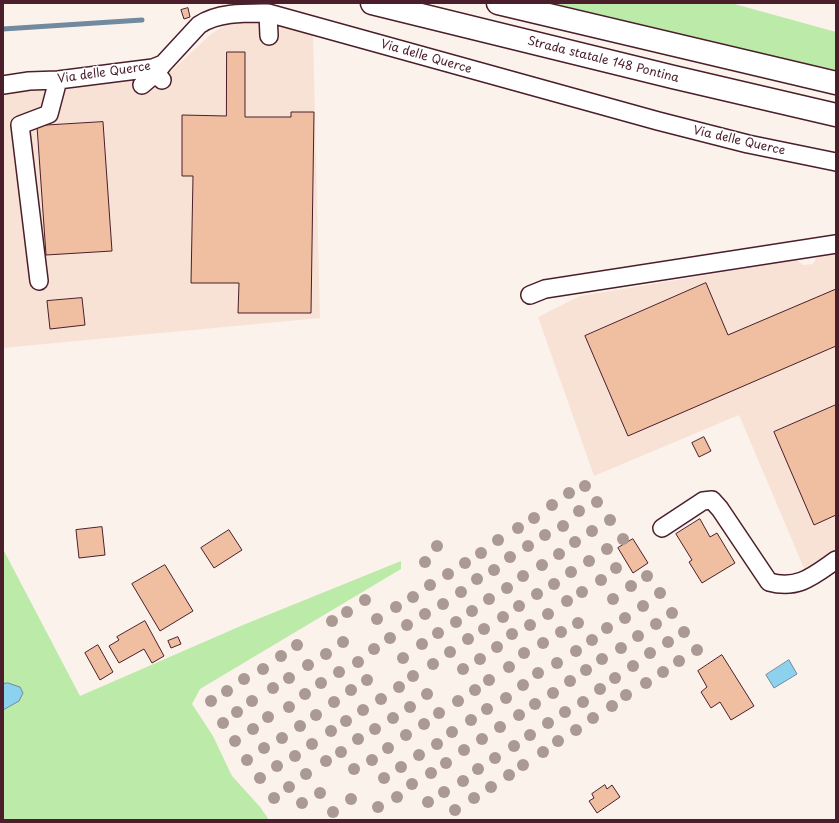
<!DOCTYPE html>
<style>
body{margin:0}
#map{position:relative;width:839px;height:823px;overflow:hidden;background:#fcf2ec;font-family:"Playpen Sans",sans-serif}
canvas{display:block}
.frame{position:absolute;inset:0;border:4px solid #4a1f2b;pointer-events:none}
</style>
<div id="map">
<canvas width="839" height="823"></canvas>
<div class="frame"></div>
</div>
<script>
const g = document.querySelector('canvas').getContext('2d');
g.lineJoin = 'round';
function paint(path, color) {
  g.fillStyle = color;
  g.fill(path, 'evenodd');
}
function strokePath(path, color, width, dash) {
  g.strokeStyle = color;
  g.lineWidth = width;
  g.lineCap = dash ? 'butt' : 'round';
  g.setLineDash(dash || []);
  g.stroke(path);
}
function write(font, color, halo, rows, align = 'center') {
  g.font = font + ' "Playpen Sans",sans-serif';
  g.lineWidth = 3.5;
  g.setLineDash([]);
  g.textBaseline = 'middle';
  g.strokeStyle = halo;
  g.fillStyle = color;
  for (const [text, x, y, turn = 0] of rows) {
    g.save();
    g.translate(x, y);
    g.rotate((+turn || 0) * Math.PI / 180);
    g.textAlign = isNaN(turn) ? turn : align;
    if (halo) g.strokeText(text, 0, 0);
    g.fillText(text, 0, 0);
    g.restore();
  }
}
const built = new Path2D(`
 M241,21H255L284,26L313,34L320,318L3,348V74L28,72L30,91L135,80L149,92L211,34L224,26Z
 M836,253V552L806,573L739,415L594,476L538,317L580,296L797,260L803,265L813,264L818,255Z`);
const green = new Path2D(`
 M516,3H731L836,32V70Z
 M3,549L80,696L243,625L401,561V569L200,689L192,704L213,736L232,776L261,808L269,820H3Z`);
const water = new Path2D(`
 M789,660L797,674L774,688L766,675Z
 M8,683L20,687L23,693L19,701L3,710V684Z`);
const stream = new Path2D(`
 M3,29L142,20`);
const building = new Path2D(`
 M188,8L190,17L184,19L181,10Z
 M227,52H245V117H291V112H314L311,313H238L239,283H191L193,176H182V115L226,116Z
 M103,122L112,251L46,255L37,126Z
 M706,283L728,335L836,289V346L628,436L585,336Z
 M82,298L85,325L50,329L47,301Z
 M836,405V515L814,525L774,432Z
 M704,437L711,451L699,457L692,443Z
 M700,519L710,537L717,533L735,563L702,583L689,562L692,560L676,534Z
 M102,527L105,555L79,558L76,530Z
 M229,530L242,550L214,568L201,548Z
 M633,539L648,563L633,573L618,548Z
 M165,565L193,611L160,631L132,584Z
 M145,621L164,656L152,663L144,649L119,663L109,646L119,640L117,637Z
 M178,637L181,644L171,648L168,641Z
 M98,645L113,672L100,680L85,653Z
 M722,655L754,706L731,720L720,702L711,708L701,692L707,687L698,671Z
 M605,785L607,789L612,785L620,797L597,813L589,801L594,798L592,794Z`);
const minor = new Path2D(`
 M268,13L269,36
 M162,80L156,73L163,64
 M3,85L29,81L58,80L153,68L163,64L199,25C218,12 246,13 268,13L658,121L748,144L836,162
 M142,85L156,73
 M39,281L20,125L49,114L58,80
 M530,295L545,289L836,244
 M662,528L703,501L712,500L720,509L769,582C798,590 813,576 836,560`);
const highway = new Path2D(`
 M372,3L673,77L836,115
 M498,3L836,83`);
const trees = [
 [585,486],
 [569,493],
 [597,502],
 [552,505],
 [579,511],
 [534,518],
 [610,520],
 [563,526],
 [518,528],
 [592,531],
 [545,535],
 [623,539],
 [498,540],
 [575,542],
 [437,546],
 [528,546],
 [607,549],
 [481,553],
 [559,554],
 [510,557],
 [589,561],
 [425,562],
 [465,563],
 [542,565],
 [616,568],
 [494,570],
 [571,572],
 [448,574],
 [523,576],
 [647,576],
 [477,579],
 [601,580],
 [554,584],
 [430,585],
 [631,586],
 [507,588],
 [461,592],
 [582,592],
 [660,593],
 [537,594],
 [413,597],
 [489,599],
 [613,599],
 [365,600],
 [567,601],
 [443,604],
 [519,606],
 [643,606],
 [396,607],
 [472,611],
 [347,612],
 [672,613],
 [425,614],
 [548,614],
 [503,617],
 [625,618],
 [377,619],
 [332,621],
 [456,622],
 [578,623],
 [656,624],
 [407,625],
 [530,625],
 [607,628],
 [484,629],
 [561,632],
 [684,632],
 [438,633],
 [512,634],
 [638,636],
 [390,638],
 [468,639],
 [592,640],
 [343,642],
 [668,642],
 [543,643],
 [422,644],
 [297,645],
 [497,647],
 [621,648],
 [374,649],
 [697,650],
 [576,651],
 [450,652],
 [524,653],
 [650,653],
 [326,654],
 [281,656],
 [403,658],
 [480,659],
 [602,659],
 [679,661],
 [358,662],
 [557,663],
 [433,664],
 [308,665],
 [633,666],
 [509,667],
 [263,669],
 [463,669],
 [586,670],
 [339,672],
 [663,672],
 [538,673],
 [413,676],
 [289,678],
 [615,678],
 [244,679],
 [367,680],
 [489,680],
 [570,681],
 [321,683],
 [646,683],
 [523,685],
 [399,687],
 [273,688],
 [600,689],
 [351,690],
 [475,690],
 [227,691],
 [553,693],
 [305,694],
 [427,694],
 [626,695],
 [506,698],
 [381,699],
 [211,701],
 [252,701],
 [458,701],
 [334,702],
 [583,702],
 [535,704],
 [612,706],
 [289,707],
 [410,707],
 [487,709],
 [363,710],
 [237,712],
 [565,712],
 [439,713],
 [316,715],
 [519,715],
 [268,717],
 [393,718],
 [593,718],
 [471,720],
 [346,721],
 [223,723],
 [548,723],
 [424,724],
 [300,726],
 [500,727],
 [253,729],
 [375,729],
 [576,730],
 [331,731],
 [452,732],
 [406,735],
 [530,735],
 [282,738],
 [358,739],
 [482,739],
 [235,741],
 [558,741],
 [312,744],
 [437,744],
 [514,746],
 [264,748],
 [388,748],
 [464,750],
 [341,752],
 [543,752],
 [419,755],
 [295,756],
 [495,758],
 [247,760],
 [372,760],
 [326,761],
 [446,763],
 [523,765],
 [277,766],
 [401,767],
 [354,769],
 [478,769],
 [431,773],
 [306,774],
 [509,775],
 [260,778],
 [384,778],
 [463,781],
 [412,784],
 [289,787],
 [491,787],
 [444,792],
 [320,793],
 [397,797],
 [274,798],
 [474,798],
 [351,799],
 [428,802],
 [302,803],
 [378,807],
 [455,810],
 [333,812]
];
const streetNames = [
 ["Via delle Querce",426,57,16],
 ["Strada statale 148 Pontina",603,60,14],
 ["Via delle Querce",104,73,-8],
 ["Via delle Querce",739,141,13]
];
paint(built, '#f8e2d6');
paint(green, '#bceaa9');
paint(water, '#8cd1ed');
strokePath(water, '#728a9f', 1);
strokePath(stream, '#728a9f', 5);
paint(building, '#f0bea1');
strokePath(building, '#4a1f2b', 1);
strokePath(minor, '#4a1f2b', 20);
strokePath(highway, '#4a1f2b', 25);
strokePath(minor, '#fff', 17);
strokePath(highway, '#fff', 22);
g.fillStyle = '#aa9a93';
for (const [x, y] of trees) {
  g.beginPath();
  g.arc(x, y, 6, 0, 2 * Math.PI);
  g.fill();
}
write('12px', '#4a1f2b', '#fff', streetNames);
</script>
